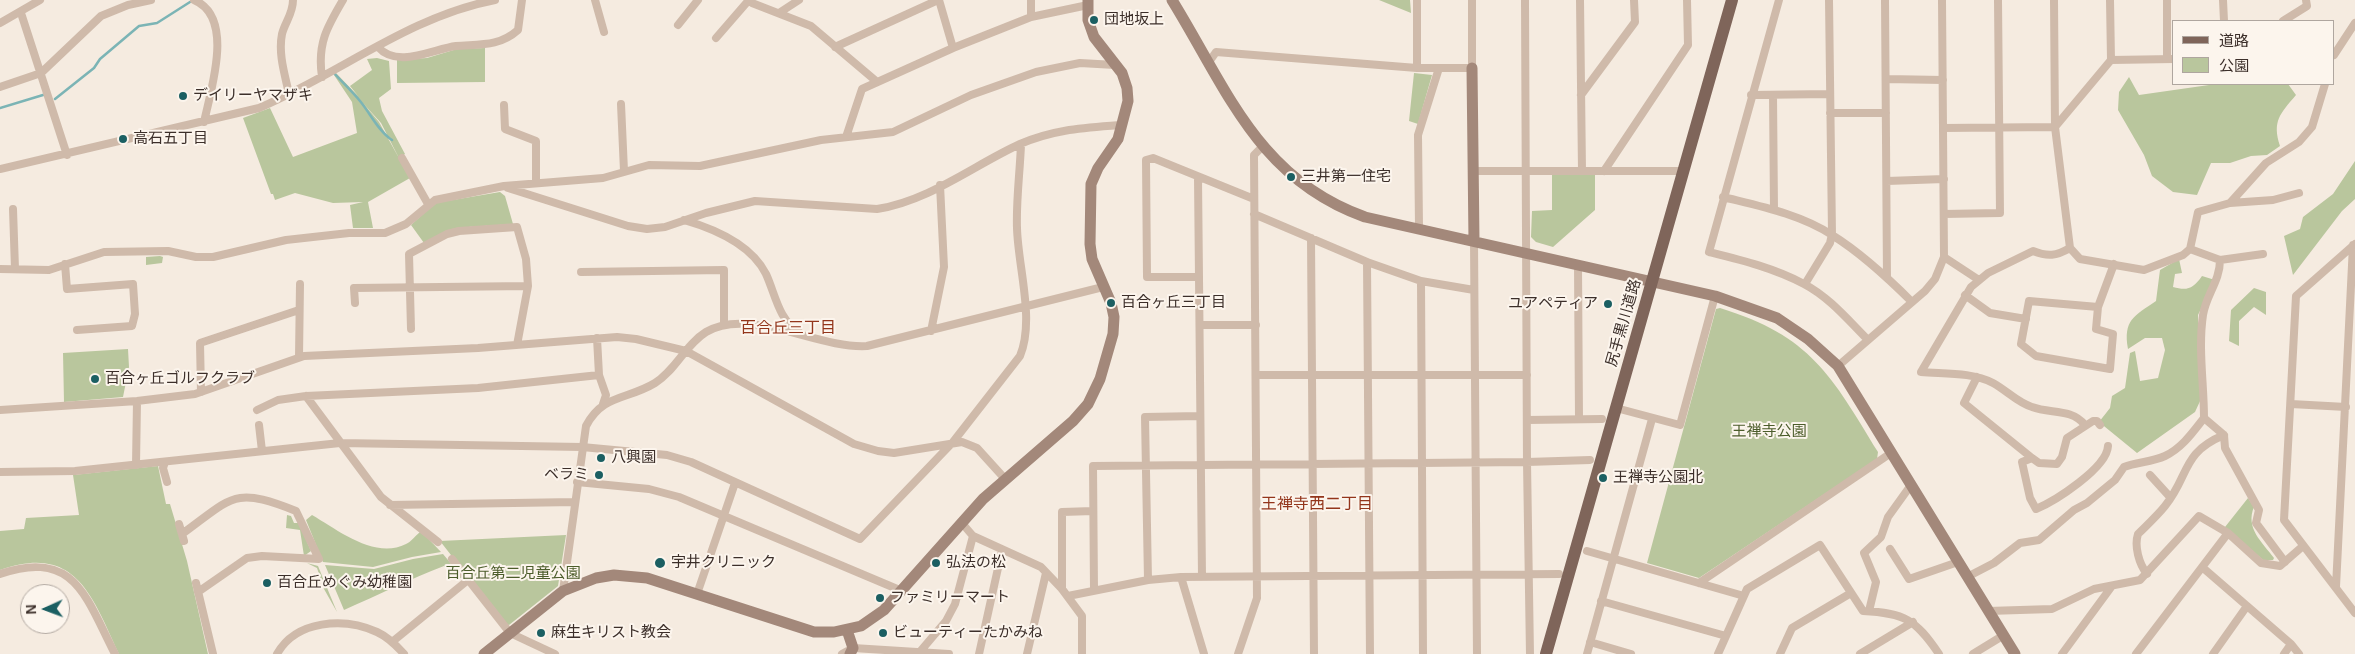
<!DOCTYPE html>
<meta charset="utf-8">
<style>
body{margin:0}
#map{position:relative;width:2355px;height:654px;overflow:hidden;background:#f5ebe0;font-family:Arial,"Noto Sans JP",sans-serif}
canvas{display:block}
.legend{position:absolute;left:2172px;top:20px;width:162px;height:65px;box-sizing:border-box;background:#fcf5ed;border:1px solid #afa69f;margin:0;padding:6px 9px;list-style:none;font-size:15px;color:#3c2f2a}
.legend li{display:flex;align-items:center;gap:10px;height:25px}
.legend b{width:25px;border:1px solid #afa69f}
.north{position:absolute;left:20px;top:584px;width:50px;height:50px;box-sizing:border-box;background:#fcf5ed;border:1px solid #afa69f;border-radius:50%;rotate:268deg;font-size:14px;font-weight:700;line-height:20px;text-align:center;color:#3c2f2a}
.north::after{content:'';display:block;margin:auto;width:18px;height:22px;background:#1b5f62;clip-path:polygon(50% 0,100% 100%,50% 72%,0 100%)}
</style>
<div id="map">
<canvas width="2355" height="654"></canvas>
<ul class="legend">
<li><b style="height:6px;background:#7f655a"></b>道路</li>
<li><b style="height:14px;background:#b9c69d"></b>公園</li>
</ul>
<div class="north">N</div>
</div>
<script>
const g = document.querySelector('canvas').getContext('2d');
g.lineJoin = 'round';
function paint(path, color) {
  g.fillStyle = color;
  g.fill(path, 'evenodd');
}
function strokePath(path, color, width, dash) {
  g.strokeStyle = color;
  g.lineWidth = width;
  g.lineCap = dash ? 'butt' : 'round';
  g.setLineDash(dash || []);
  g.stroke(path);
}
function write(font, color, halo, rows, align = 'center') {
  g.font = font + ' Arial,"Noto Sans JP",sans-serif';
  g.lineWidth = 4;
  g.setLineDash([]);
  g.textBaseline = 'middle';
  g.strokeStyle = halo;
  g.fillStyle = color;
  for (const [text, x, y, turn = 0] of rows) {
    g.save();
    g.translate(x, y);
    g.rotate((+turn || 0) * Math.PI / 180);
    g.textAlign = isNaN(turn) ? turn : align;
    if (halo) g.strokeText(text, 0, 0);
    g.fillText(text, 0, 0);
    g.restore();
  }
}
const green = new Path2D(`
 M1348,0H1410L1411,13L1379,0Z
 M485,48V82L397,83V60L427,58L457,49Z
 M377,58L389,61L391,89L379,98L382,111L405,154L399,158L381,123L362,102L379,122L410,178L368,202L373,228H353L350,205L363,202L333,203L295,193L275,200L273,194H271L243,118L270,108L293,157L357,133L352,102L334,75L336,73L358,96L350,86L372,70L367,59Z
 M1414,73L1432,75L1418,124L1409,121Z
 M2129,77L2139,95L2216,84H2288L2296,95C2280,114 2272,121 2280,146L2267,155L2251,156L2230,163H2211L2197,195L2173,192L2152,176L2144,155L2118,110L2119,92Z
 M2355,161V199L2342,211L2293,275L2284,236L2300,229L2303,217L2333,194Z
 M1552,175H1595V210L1553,247L1536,242L1531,237L1532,211L1552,210Z
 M500,192L505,196L513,224L468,227L424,243L411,225L435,203Z
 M160,256L163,257L162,263L146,265V257Z
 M2179,259L2182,273L2175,274L2173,287C2187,291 2193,289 2202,276L2215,280L2198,315V352L2201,399L2195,412L2137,453L2099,422L2110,408L2112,396L2125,388L2130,353L2135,351L2140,381L2158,378L2165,350L2162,338H2145L2128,349C2123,320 2134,316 2156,301L2160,270Z
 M2254,288L2266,292V315L2254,307L2239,321V346L2229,341L2231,310Z
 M1720,308C1811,336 1831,375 1878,452L1877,459L1699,578L1647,563L1716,309Z
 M128,349L129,367L123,397L64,402L63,353Z
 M158,466L166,504H170L187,561L208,654H119C92,596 76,543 0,570V531L24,529L26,518L79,515L73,475Z
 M2248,498L2254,507C2245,528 2262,542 2274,558L2273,560H2263L2225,527Z
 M287,515L291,516L294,523H299L311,551L304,556L300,530L286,528Z
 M312,515C338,530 375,560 406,544C411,542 416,535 421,531L441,552L412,557L373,567L323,562L306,520Z
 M566,535L558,586L509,625L505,624L440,541Z
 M443,554L462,577L457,580L444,566C410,579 378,595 344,610L325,565L374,569L413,559Z
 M307,563L318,566L337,612L324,589L317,568Z`);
const stream = new Path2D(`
 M333,72C342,82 352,91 360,101C370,113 379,132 392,140
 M55,99L94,68L100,59L139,26L157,23L190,2
 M0,108L43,95`);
const street = new Path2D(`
 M194,0C235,17 211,89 204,122
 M595,0L604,32
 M751,0L752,3L811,26L876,81
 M939,0L953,48
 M1031,0V17
 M1417,0V68
 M1525,0L1527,462L1530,654
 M1580,0L1582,171
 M1779,0L1709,252C1741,260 1774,268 1804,284C1829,297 1848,320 1868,340
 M1885,0L1887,278
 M2167,0V59
 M2223,0L2224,21
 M21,13L67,155
 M779,13L799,0
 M2283,21L2307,6L2306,0
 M0,23L40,0
 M678,25L698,0
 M716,38L749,0
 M378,47C397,69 433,49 456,46C479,44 499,47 518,30L522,0
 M835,47L938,0
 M2334,55L2355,23
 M2111,60L2174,59
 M1209,62L1216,52L1417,68H1472V0
 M322,77C317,44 327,27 343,0
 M1886,79L1943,80
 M0,87L41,73L101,16L128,5L151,0
 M289,94C285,75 278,54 282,34C285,22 293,14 293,0
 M1581,95L1635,22L1634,0
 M1751,95L1830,94
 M1773,95L1774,210
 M621,104L624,171
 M504,105L505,129L536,141V182
 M1830,113H1886
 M1943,128L2055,127L2054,0
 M846,137L862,89L953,48L1031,17L1088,5
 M402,158L428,204
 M0,169L259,108C339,74 410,16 495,0
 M1473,171H1683
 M1604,171L1688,45L1687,0
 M1198,178L1202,577
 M1887,181L1944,179
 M508,188L628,226L647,229L665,227L706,213L755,201L877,209C929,201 974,165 1020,144C1055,129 1084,128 1121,125
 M1723,197C1759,206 1800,214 1832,235C1861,253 1888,278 1912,302
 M2230,203L2273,200L2299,193
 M13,209L15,269
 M1254,214L1367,262L1421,281L1474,290
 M1944,214L2000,213L1998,0
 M684,220C715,229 751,244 766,274C776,296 778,319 800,333
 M1419,227L1418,135L1439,68
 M1311,238L1314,654
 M1474,241L1477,654
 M2355,244L2296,296L2284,520L2355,613
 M2070,248L2055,127L2111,60L2110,0
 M2190,249L2220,260L2263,254
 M1944,257L1979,280
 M1367,262L1370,654
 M65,264L67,289L133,284L135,314L132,326L77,330
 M1578,265L1579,419
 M0,269L49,270L104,252L168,251L196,257H213L286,240L349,233H385L406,224L435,200L504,186L603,178L649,165L700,166L821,140L893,132L971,95L1036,72L1080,63L1115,65
 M581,272L724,270V324
 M1199,277H1147L1146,160L1153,158L1254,199
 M1421,281L1423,654
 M1805,284L1830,243L1832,234L1829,0
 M1965,295L1990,313L2026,319
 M355,303L354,288L528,286
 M2098,307L2029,301L2021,344L2036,356L2110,369L2113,334L2096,329L2098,307L2114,264
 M1200,325H1256
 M411,329L409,254L447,234L459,231L517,227L526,259L528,286L517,345
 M931,331L944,267L940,185
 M597,338L599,375L606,395L603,404
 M299,357L300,284
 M1838,366L1925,291L1935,279L1944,257L1942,0
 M1256,375H1527
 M1977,377L1964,403L2032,458
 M201,392L200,343L299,310
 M306,396L381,497L438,542
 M2291,404L2346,407
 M1616,408L1680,425L1715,296
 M0,410L137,401L195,394L304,356L478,348L617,337L636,339L686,351L854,444L878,451L894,453L962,442L977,448L1006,480
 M257,410L278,400L306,396L478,388L599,375
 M2204,418C2204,384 2198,349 2203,315C2206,295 2220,281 2220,260
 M1527,420L1602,419
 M259,425L262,451
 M2085,425C2071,408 2051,414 2032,407C2018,403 2006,390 1993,383C1972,372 1944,374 1921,372L1971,287L1988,273L2033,251C2048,257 2056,256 2070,248L2080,259L2144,270L2183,255L2190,249L2198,212L2230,203L2266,163L2299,142L2312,127L2325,84
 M2100,425L2097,421H2093L2067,438L2062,457L2057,464L2039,463L2032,458L2022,462L2030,498L2036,509C2055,501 2107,468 2108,446
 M165,462L163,468L167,482
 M136,465L137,401
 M0,472L75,471L340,443L582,447L667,455L691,462L860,539L953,442L1020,356C1035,320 1018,267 1017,228C1016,200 1020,172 1021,144
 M2150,475L2170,497
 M577,482L649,489L679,497L902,591
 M390,505L575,502
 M961,522L973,536L1041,567L1062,589L1082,616V654
 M179,524L184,541
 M182,534C233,497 233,486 296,511L319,559L262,556L247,558L198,592
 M1890,549L1909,579L1958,562
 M1587,551L1744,596
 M452,559L510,633L555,654
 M2202,567L2291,644L2299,654
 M0,574C75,548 86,598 115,654
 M2147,574C2139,564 2134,546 2138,534C2147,525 2157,516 2165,506C2190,475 2181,453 2224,435L2225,448L2259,510L2256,523L2285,562
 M1181,577L1204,654
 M1967,577L1994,563L2020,543L2039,540L2074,510L2087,503L2115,480L2124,467C2137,462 2152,462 2165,456C2182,448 2193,432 2204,418L2224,435
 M1148,580L1145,417L1200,416
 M196,583L213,654
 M1699,583L1891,453
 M2336,587L2353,245
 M1062,589V512L1093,511
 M1094,590L1093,466L1527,462L1590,460
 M563,591L586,426C603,394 627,400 655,383C676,370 685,345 706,332C749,306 817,349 867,346L1103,287
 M697,594L735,483
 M1068,596L1148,580L1181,577L1559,574
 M1601,601L1726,636
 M1869,611L1876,582L1864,553L1881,537L1888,517L1911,485
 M1988,611L2052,609L2094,589L2140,580L2199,516L2228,533L2261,563L2280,566L2303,546
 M392,642L468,580
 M1590,642L1631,654
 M277,654C296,620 344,617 377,632C388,637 396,645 404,654
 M842,654L853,648L949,654
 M918,654L946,621L955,604L973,536
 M979,654L1002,550
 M1027,654L1046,573
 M1238,654L1257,598L1254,155L1262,147
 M1587,654L1652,419
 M1718,654L1747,589L1820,545L1863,611C1905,613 1915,619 1939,654
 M1780,654L1792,628L1851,593
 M1860,654L1913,622
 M1973,654L2004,635
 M2062,654L2112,586
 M2136,654L2228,533
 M2213,654L2247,606
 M2284,654L2291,644`);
const secondary = new Path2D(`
 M1172,0C1227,89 1258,179 1365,217L1715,296L1777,318L1808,339L1838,366L2015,654
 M1472,68L1474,241
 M847,630L853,648L850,654
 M484,654L563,591L596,578L614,575L647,578L814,632H834L861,626L884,610L983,499L1073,421L1088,404L1100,379L1113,334L1114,317L1111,303L1092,259L1090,244L1091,184L1098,168L1118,139L1128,101L1127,88L1122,73L1094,37L1088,20V0`);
const primary = new Path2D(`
 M1546,654L1732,0`);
const markers = [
 [1094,20,5,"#1b5f62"],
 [183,96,5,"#1b5f62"],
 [123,139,5,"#1b5f62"],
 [1291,177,5,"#1b5f62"],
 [1111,303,5,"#1b5f62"],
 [1608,304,5,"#1b5f62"],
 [95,379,5,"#1b5f62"],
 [601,458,5,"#1b5f62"],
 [599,475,5,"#1b5f62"],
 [1603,478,5,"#1b5f62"],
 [660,563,6,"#1b5f62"],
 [936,563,5,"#1b5f62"],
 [267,583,5,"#1b5f62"],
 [880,598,5,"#1b5f62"],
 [541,633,5,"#1b5f62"],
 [883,633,5,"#1b5f62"]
];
const poiNames = [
 ["団地坂上",1104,20],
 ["デイリーヤマザキ",193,96],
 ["高石五丁目",133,139],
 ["三井第一住宅",1301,177],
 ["百合ヶ丘三丁目",1121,303],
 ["ユアペティア",1598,304,"right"],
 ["百合ヶ丘ゴルフクラブ",105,379],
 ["八興園",611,458],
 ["ベラミ",589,475,"right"],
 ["王禅寺公園北",1613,478],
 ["宇井クリニック",671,563],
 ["弘法の松",946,563],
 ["百合丘めぐみ幼稚園",277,583],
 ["ファミリーマート",890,598],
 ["麻生キリスト教会",551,633],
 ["ビューティーたかみね",893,633]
];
const streetNames = [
 ["尻手黒川道路",1624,323,-74]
];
const parkNames = [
 ["王禅寺公園",1769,432],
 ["百合丘第二児童公園",513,574]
];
const neighbourhoodNames = [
 ["百合丘三丁目",788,329],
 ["王禅寺西二丁目",1317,505]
];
paint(green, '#b9c69d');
strokePath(stream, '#7bb4b5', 2.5);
strokePath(street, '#cfbaaa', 8);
strokePath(secondary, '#a3887a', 11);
strokePath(primary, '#7f655a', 12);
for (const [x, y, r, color] of markers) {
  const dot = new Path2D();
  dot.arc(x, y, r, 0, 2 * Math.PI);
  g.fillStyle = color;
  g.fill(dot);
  strokePath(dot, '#fcf5ed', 2);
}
write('15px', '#3c2f2a', '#fcf5ed', poiNames, 'left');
write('15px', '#3c2f2a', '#fcf5ed', streetNames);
write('15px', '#4c5d2b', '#fcf5ed', parkNames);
write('16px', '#93351b', '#fcf5ed', neighbourhoodNames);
</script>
